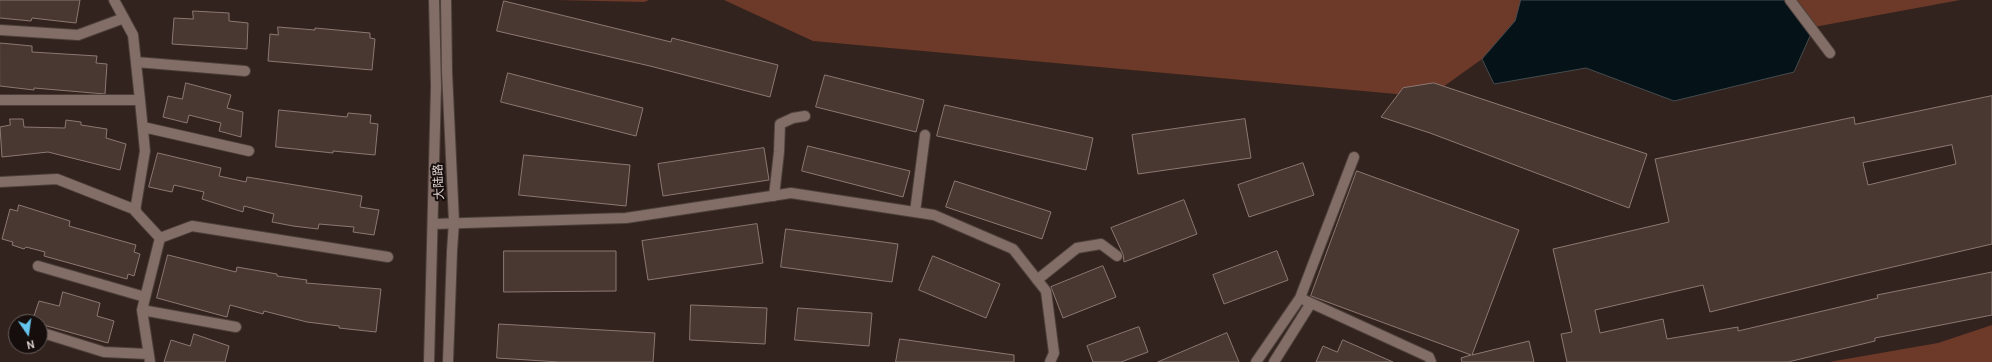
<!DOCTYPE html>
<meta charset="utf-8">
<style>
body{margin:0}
#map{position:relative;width:1992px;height:362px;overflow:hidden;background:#33231e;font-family:Cabin,sans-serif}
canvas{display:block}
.north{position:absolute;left:8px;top:314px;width:40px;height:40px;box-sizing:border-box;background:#160e0c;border:1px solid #655c59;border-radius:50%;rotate:167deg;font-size:11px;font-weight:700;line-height:16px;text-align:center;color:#dcd0cd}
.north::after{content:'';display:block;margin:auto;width:14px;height:18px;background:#65c5ef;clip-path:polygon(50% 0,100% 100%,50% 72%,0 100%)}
</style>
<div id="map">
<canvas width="1992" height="362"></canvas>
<div class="north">N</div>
</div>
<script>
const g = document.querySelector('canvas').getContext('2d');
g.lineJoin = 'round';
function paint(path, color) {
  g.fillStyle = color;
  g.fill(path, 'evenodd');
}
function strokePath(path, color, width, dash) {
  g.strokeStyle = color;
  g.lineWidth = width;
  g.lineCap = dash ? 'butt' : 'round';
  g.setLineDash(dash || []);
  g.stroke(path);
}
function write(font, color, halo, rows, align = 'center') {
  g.font = font + ' Cabin,"Noto Sans SC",sans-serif';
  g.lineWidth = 4;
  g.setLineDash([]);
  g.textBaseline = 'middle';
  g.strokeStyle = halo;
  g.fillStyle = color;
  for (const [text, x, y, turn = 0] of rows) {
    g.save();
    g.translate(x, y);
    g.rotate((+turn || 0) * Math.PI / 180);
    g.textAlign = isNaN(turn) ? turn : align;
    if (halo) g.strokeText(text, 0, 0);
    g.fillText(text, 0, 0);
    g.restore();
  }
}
const green = new Path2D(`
 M556,0H649L644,2Z
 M724,0H1521L1515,21L1482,59L1429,97L813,41Z
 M1784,0H1960L1814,27Z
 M1992,325V362H1829L1938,343Z`);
const water = new Path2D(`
 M1521,0H1784L1814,27L1794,72L1674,101L1586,68L1494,84L1482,59L1515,21Z`);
const building = new Path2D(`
 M0,0H80L76,23L32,18L31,21L0,18Z
 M504,1L671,42L672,38L778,65L770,97L650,66L497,31Z
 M193,11L229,13V21L248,23L247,49L172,44L174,18L193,19Z
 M278,27L315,30V28L370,33V38L375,39L372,70L268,61L270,34L278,35Z
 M0,43L32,46V52L97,56L96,63L107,64L105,94L34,88V90L0,86Z
 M508,73L643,108L636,136L501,102Z
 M825,75L924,100L916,132L816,107Z
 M186,83L231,95L227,108L243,112L241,137L219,131L221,123L189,115L187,123L163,117L168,96L182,99Z
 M1434,83L1647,154L1629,208L1430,133L1381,117L1403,88Z
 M1992,96V244L1854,276L1710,312L1703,285L1595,310L1600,333L1663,319L1667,339L1738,327V331L1878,298L1877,295L1992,272V315L1875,338V341L1788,362H1567L1561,334L1572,332L1553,249L1669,222L1655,159L1854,117L1855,124ZM1952,145L1956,164L1868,185L1863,163Z
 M945,105L1093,138L1086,170L937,136Z
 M279,110L347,117L348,113L371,115L370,123L378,124L375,155L333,151V153L276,147Z
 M10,119H23L24,127L65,128L66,120L81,122V125L107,129L106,138L126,144L120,170L48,152L2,157L0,127L10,125Z
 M1245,119L1251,158L1138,174L1132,135Z
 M808,146L910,171L903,197L802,171Z
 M764,148L769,180L663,196L658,164Z
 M158,153L221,168L219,176L246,182L247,177L362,196L360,207L379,210L374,235L353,232L354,227L319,224L318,229L293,226L272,222L274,214L244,206L243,212L202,199L204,192L174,185L172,192L149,187Z
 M524,155L630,165L626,206L519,195Z
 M1303,163L1314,195L1249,217L1238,185Z
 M1357,171L1519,230L1472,355L1529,341L1534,362H1462L1461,358L1471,355L1311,296Z
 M955,181L1051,212L1042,239L946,207Z
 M1184,200L1197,234L1124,262L1123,254L1111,228Z
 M19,205L70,221L69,226L136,245L134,252L140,254L134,276L128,274L127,279L44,256L45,252L26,247L24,249L12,245L13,242L2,239L10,209L17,211Z
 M757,224L763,263L648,280L642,241Z
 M786,229L898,244L892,282L781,267Z
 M504,251H616V291L504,292Z
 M1277,251L1288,280L1224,304L1213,275Z
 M168,255L236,272L237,267L277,274V276L307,280L306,283L381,289L376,332L339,328V326L307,322L264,311L263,314L230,305L227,317L157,298Z
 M933,256L1000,284L986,318L919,290Z
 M1103,266L1116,297L1063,318L1051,287Z
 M63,292L100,303L97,316L114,321L108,343L40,324V322H32L39,301L59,306Z
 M691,305L767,308L765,344L690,340Z
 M798,308L872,313L869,346L795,340Z
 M499,324L655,333L653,362H559L497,358Z
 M1139,327L1148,352L1121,362H1093L1087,346Z
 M1227,333L1239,362H1158Z
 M194,334L229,346L225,362H164L171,340L190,346Z
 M900,339L1014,355V362H896Z
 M1343,340L1393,362H1316L1323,346L1337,352Z`);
const minor = new Path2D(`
 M114,0L133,35L140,100L145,151L135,211L160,238L142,310L150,362
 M1790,0L1830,53
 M0,30L78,35L124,18
 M136,62L245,71
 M0,100H140
 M143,127L249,151
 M0,182L57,179L136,210
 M774,196L779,152L780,124L793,118L805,116
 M915,212L925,135
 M433,224L626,218L791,193L934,215L1013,249L1046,291L1054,353L1050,362
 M160,238L192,226L388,257
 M38,266L145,297
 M1037,280L1077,248L1101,244L1117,256
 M1300,298L1354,157
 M142,310L236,327
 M40,332L104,352L148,354
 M1256,362L1300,298L1429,357L1431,362
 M1274,362L1311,303`);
const secondary = new Path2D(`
 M446,0L447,72L454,222L452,251L448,362
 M429,362L436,86L434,0`);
const streetNames = [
 ["大陆路",439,182,-93]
];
paint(green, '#6d3929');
paint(water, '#051218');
strokePath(water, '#464b4e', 1);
paint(building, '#493732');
strokePath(building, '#8c7872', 1);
strokePath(minor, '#4c3f3a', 12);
strokePath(secondary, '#4c3f3a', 12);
strokePath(minor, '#826d67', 10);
strokePath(secondary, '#826d67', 10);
write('12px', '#dcd0cd', '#160e0c', streetNames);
</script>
